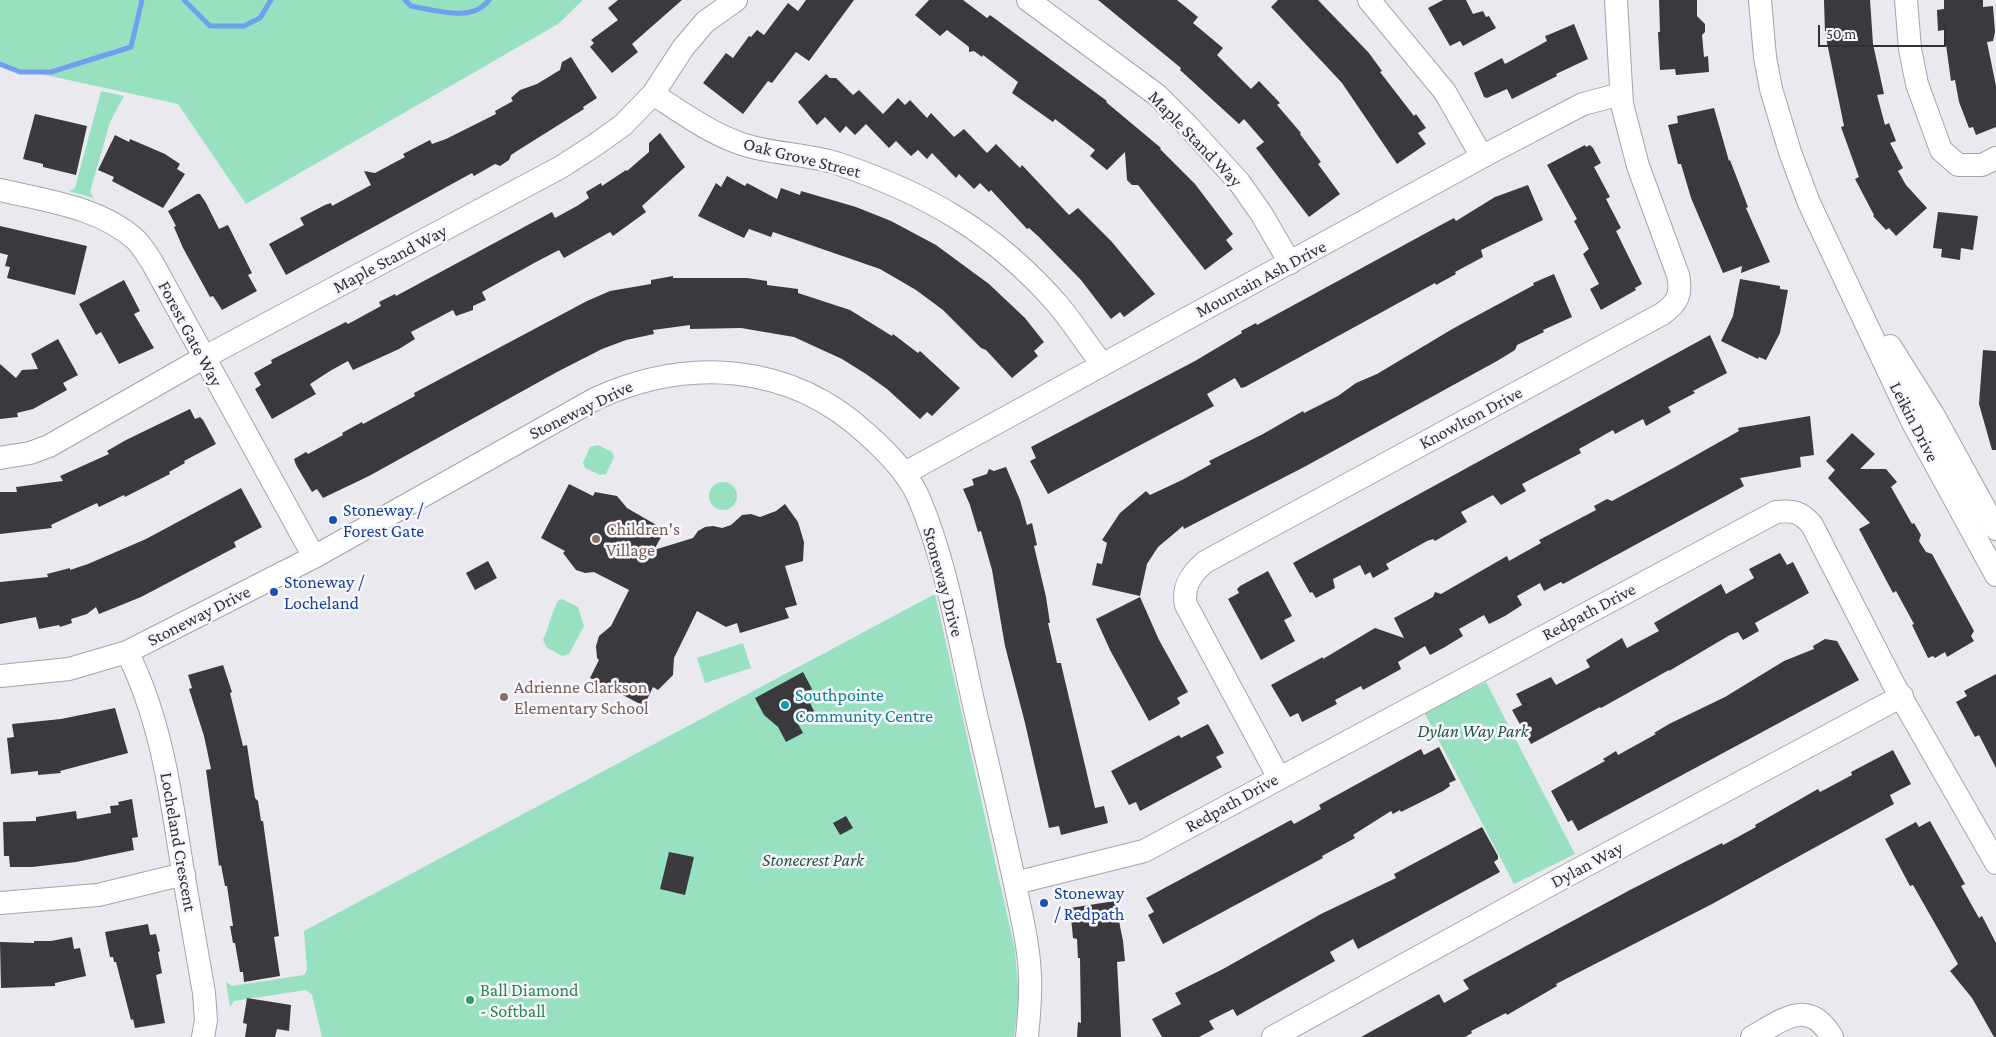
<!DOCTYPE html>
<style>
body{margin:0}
#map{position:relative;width:1996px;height:1037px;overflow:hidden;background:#eae9f0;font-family:"Crimson Pro",serif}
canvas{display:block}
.scale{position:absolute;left:1818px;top:25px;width:128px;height:22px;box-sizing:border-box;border:2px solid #313134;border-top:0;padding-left:6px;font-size:15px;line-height:18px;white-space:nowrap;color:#313134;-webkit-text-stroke:4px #f7f7fd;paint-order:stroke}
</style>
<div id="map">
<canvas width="1996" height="1037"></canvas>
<div class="scale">50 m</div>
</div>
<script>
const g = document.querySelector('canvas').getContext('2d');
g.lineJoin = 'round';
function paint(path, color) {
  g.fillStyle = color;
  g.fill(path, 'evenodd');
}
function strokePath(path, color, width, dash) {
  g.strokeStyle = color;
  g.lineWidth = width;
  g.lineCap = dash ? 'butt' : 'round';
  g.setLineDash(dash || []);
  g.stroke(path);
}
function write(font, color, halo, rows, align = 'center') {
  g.font = font + ' "Crimson Pro",serif';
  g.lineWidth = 5;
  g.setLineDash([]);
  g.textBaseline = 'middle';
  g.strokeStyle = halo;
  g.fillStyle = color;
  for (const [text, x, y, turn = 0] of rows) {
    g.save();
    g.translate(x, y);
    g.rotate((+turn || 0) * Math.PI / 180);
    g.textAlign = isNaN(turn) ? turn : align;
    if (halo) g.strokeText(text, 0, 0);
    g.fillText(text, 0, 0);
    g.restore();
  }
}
const green = new Path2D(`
 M0,0H583L558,24L246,204L178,104L0,65Z
 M101,91L124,96L110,122L90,192L94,198L69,191L75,188Z
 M598,445L612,452L614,457L606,474L600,475L585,468L583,463L590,447Z
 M709 496a14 14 0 1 1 28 0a14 14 0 1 1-28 0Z
 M935,594L1015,950L1019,998L1014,1037H322L312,995L306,990L234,1001L230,1007L226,982L232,986L304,975L307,970L304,931Z
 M562,599L578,607L584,626L569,654L562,656L547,648L543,640C548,629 553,609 558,601Z
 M743,643L751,668L705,683L697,658Z
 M1486,682L1575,854L1514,884L1424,712Z`);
const stream = new Path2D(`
 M184,0L210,26H244L260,18L271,0
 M405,0L411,6C435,10 472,23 489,0
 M0,64L20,72H51L131,47L142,0`);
const building = new Path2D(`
 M618,0H682L632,44L638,52L612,73L590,47L594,43L591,40L618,20L608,8Z
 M806,0H854L809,61L796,52L772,83L768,81L743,114L703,83L726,53L733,58L749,36L751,37L757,30L764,35L788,3L798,11Z
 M929,0H963L987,18L990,15L1107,101L1106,102L1161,148L1160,149L1195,184L1233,234L1226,240L1233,249L1205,270L1138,185H1132L1127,180L1125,152L1107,170L1090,156L1095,150L1055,119L1053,122L1012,93L1018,82L983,55L982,57L974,51L969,52V47L947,30L940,36L915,15Z
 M1098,0H1177L1198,17L1193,23L1223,48L1217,55L1251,89L1259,81L1280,103L1277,105L1301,133L1300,134L1321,162L1318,164L1340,194L1309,217L1256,148L1264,142L1244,119L1239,124L1180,70L1181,68Z
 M1278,0H1318L1369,53L1382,71L1380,72L1414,116L1416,114L1426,128L1418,133L1426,144L1397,164L1342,83L1271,7Z
 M1443,0H1466L1473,14L1483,11L1486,17L1489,16L1496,28L1463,46L1460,41L1450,46L1428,8Z
 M1659,0H1697V16L1705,24V32L1702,35L1704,57L1708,56L1709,72L1676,75L1675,69L1660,70L1658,32H1660Z
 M1824,0H1870L1873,44L1884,94L1877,95L1885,125L1889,123L1896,141L1890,143L1903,168L1898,171L1906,185L1927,208L1896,236L1889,228L1886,230L1873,216L1874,215L1855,179L1859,177L1841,127L1844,126L1825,33Z
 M1944,0H1983V7L1993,6L1995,32L1993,41L1987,42L1996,86V127L1976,135L1973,127L1969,128L1959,102L1955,80L1951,81L1944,30L1938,31L1937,10L1944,9Z
 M1574,24L1588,59L1556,74L1557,76L1512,99L1507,89L1487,98L1484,97L1474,73L1502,58L1505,64L1547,41L1545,36L1548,35Z
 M571,57L597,98L583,107L584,109L517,151L511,155L509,160L500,166L495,164L474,176L472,173L286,275L269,244L304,225L300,218L325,205L331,203L332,206L371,185L364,171L375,173L405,157L403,154L430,140L432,144L446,139L496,114L495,111L513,101L511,98L520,90L537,84L560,70L562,62Z
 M826,74L830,78H836L853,95L859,90L883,114L898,98L905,105L910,100L927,118L931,113L954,137L964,129L987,153L996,144L1020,168L1022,165L1069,215L1078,208L1112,242L1155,294L1124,317L1120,312L1111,319L1081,280L1039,237L1029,228L1027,229L991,190L989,192L980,183L974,189L959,174L956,178L932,153L927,159L918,150L911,156L896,141L889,148L866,124L855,135L846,126L840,133L825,117L817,125L798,102Z
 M1714,108L1729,161L1730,160L1748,207L1746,208L1770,262L1741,273L1742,266L1723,273L1691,198L1681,164H1678L1668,125L1678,123L1677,116Z
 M35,114L87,126L76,175L43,167V164L23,159Z
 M660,133L685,167L642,206L646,212L613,236L610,232L564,258L559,250L536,262L482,292L486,300L473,306V310L456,316L453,310L411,332L415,339L399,349L353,370L348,361L330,371L310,384L316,394L272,419L255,389L261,385L254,373L272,363L271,360L346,322L348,324L381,306L379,302L395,294L396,296L552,212L555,218L577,206L589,198L586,192L601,183L602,186L626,170L627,171L649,152V143Z
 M115,135L129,142L130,139L165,154L180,164L177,169L185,174L163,208L112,181L114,177L98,170Z
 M1585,145L1586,147L1590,145L1593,148L1601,163L1594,167L1610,197L1606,199L1621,228L1616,231L1642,284L1635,288L1636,290L1601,310L1590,289L1599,284L1583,254L1589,249L1574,221L1577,219L1547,165Z
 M727,176L745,186L747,183L777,199L781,188L800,195L801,191L856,207L891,221L936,245L989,284L1025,318L1044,342L1034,351L1038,356L1012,378L986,350L981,348L943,310L916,290L880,269L773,232L771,237L749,229L744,238L698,216L716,183L721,187Z
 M1528,185L1543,220L1481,250L1483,257L1455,272L1456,274L1436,285L1435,283L1245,387L1241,388L1235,378L1207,394L1214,406L1048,494L1030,461L1036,458L1031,447L1195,361L1242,333L1241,331L1256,323L1257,325L1439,226L1454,218L1456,221L1495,197Z
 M197,194H200L206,203L219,229L228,225L252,273L248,275L257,291L222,310L213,296L210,297L183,248L174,227L176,226L168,211Z
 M1938,212L1978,216L1973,250L1961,248L1960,260L1941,257L1942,249L1933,248Z
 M0,226L87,246L75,295L7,278L10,267L5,266L8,255L0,253Z
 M1554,274L1572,317L1543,330L1544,332L1517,345L1515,350L1497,361L1306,466L1184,529L1183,526L1158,547L1147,564L1140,596L1092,585L1097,563L1102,564L1107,543L1102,540L1120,513L1146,491L1150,495L1182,480L1211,464L1209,461L1263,434L1303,411L1304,413L1338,396L1356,383L1377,374L1454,328L1534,285L1533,283Z
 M673,276V278H747L767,281V285L798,289V293L850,310L892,336L893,334L918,353L920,351L960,388L932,416L927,412L920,419L887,389L866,374L842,359L794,337L741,328L690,329V325L653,330L654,334L626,340L602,349L557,372L369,476L323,498L317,489L312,492L296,465L294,459L306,452L308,454L343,435L342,433L362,422L363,424L415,396L414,393L587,301L610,291L651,284V280Z
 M1740,279L1780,286V289L1788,290L1780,333L1766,360L1759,357L1758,359L1721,341L1733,316Z
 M124,280L140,311L134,314L154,348L119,364L101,332L96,335L79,304Z
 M1710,335L1727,373L1693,391L1695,393L1668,407L1671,412L1646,426L1643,419L1615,434L1613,430L1579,449L1581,453L1522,484L1526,491L1501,505L1493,495L1461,512L1467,522L1435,541L1433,539L1427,541L1386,564L1389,569L1373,578L1370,572L1365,575L1360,565L1333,579L1335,588L1316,598L1312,592L1310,593L1293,563Z
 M58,339L78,375L63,383L67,390L33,409L17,413L18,417L0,419V364L16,378L22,370L38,369L31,354Z
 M1983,350L1996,351V450H1992L1979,404Z
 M190,409L195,419L200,417L203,420L216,444L184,461L185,463L169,472L170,474L125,497L124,495L99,507L97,503L51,525L52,528L0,534V492H17L16,487L63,481L60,476L109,454L107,451L126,440Z
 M1810,416L1814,455L1800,457L1801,467L1740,478L1744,486L1563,584L1561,582L1544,591L1540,583L1517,596L1522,605L1505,616L1489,624L1484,615L1459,629L1463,636L1445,647L1430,655L1425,646L1398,662L1401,669L1363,690L1361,686L1335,700L1337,704L1302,722L1298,713L1290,717L1271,685L1323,657V659L1375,628L1404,638L1394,618L1433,597L1435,592L1441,594L1507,556L1509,561L1541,543L1539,540L1596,510L1594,506L1607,499L1612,501L1675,467L1739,431L1738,428Z
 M1852,433L1875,454L1860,469H1886L1897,482L1891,487L1912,524L1914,523L1921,535L1919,541L1926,552L1932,554L1974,631L1971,636L1974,641L1947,657L1945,652L1935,658L1933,656L1928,658L1912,625L1914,624L1896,591L1893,593L1859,529L1870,523L1828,478L1835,470L1826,461Z
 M1006,467L1020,500L1027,525L1032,523L1037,545L1034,546L1046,597L1050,623H1048L1057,663H1061L1062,668L1095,808L1104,806L1108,823L1061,835L1059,826L1049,828L1025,723L1005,646L992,570L981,531L978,532L970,505L963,489L974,485L972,479L987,474L989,469L994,471Z
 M569,484L593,496L595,492L617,496L627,508L665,530L654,550L693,538L698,531L705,527L713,526L722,528L731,525L742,515L751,514L760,517L776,511L785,504L798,522L804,542L803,561L785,566L797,605L785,608L789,618L740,633L737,623L726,627L697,611L674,658L673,675L658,690L653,687L644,706L590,678L599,660L597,658L596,646L599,636L611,626L629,590L594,572L585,573L576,570L563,553L565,551L541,538Z
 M241,488L262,527L234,542L236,547L141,597L99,614L96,607L87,614L71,619L72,623L60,627L59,625L39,629L36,617L0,624V582L48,577L47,574L70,568V570L88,564L146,539Z
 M1780,553L1787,565L1793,562L1809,593L1755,623L1759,631L1743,640L1738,632L1730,635L1669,671V670L1601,708L1600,707L1531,744L1512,710L1522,705L1516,694L1551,677L1556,685L1590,667L1586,660L1622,638L1627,648L1659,631L1654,623L1721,584L1726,594L1754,578L1749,569Z
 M488,561L497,578L475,590L466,573Z
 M1268,571L1292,616L1284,620L1295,641L1261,660L1228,599L1239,593L1237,589L1240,586Z
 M1140,597L1159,640L1188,692L1177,698L1180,703L1178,705L1149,721L1110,650L1096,619Z
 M1825,639L1837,641L1859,680L1578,831L1572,820L1568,822L1551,791L1605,761L1603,759L1616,751L1618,755L1656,734L1654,733L1669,724L1725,697L1784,661L1814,649L1813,646Z
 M223,665L232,692L230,693L243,746L247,745L255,798L258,801L261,821H263L279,936L274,937L280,976L244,982L243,972H240L235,943H233L230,926H233L227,886H225L221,865L219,866L206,770L211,769L204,736L189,689L192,688L188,675Z
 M803,672L812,689L805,693L814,711L796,720L803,733L786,742L778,727L764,715L755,698Z
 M1996,674V768L1979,735L1975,737L1956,702L1967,696L1964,691Z
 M115,708L128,753L60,771L61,773L38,775V771L11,774L7,738L14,737L12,724L61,719Z
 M1208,724L1224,753L1216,757L1222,767L1140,811L1136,802L1129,805L1111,771L1179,735L1181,738Z
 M1439,747L1456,780L1449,783L1450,786L1443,791L1401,812L1400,810L1393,814L1391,811L1353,835L1355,838L1322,856L1323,858L1163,944L1148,915L1154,912L1146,898L1291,820L1294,824L1321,809L1319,805L1421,749L1424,755Z
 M1893,750L1911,784L1890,795L1894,804L1712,904L1556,984L1557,986L1507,1015L1506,1013L1471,1031L1472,1033L1465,1037H1361L1439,994L1444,1003L1469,989L1463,980L1630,890L1722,843L1723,845L1756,827L1755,825L1818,789L1820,792L1852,775L1851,772Z
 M132,799L138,837L132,838L134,850L76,862L32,867H10L9,856H4L3,822L36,821V817L76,811L77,819L111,813L110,806L119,805L118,802Z
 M846,816L853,828L840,835L833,823Z
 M1930,821L1965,884L1961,886L1979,918L1982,916L1996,943V1037H1994L1972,998L1950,971L1958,964L1913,885L1910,886L1885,839L1916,822L1919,827Z
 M1482,827L1498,856V859L1494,862L1500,872L1358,949L1353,939L1330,952L1335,961L1237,1016L1233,1009L1209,1021L1214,1029L1199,1037H1162L1152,1019L1181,1004L1175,993L1223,969L1321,914L1396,878L1394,874Z
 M669,852L694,857L685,895L660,889Z
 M1115,901L1123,941L1125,961L1117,962L1121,1037H1077L1078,1022L1081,1023L1080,958H1078L1077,939L1073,938L1070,908Z
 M148,924L150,935L156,934L160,951L158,952L162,973L156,975L165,1023L135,1028L133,1019L131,1020L116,962H114L113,957H110L105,932Z
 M72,937L74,949L80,948L86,976L55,983V986L1,988L0,942L34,943V941H51Z
 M247,998L291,1005L289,1031L277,1029L275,1037H245L247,1024L243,1023Z`);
const minor = new Path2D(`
 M1028,0L1157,95L1187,125L1239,182L1261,213L1290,263
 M1369,0L1445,92L1482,157
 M1760,0L1765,57L1771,89L1790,152L1809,203L1913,423L1996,575
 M1906,0L1910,49L1917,84L1941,150L1958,165H1982L1996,158
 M653,94C681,112 708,132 739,143C771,155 807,153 839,164C928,194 997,234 1059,306C1074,324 1087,345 1102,364
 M0,190C46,201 100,207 136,240C142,246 147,255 152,262L314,557
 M1890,346L1934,416L1996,529
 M0,458L30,453L49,446L203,358L561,167L595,145L623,125L653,94L683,48L705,22L736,0
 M905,473L1489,153L1583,104L1621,94
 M127,652C162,721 171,797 183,872C190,913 197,953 204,993L206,1020L203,1037
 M0,676L69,669L127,652L314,557L595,399C689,356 791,363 868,435C887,452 907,472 918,496C949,567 962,659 981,735C993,786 1005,837 1016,889C1022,918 1029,947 1030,976C1031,997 1029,1017 1027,1037
 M1279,778L1186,605C1182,587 1191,574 1205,562L1662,314C1678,303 1682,294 1678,275L1638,166L1622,104L1616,0
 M1015,883L1144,851L1776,512C1793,510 1801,512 1812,525L1893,683L1996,863
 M0,903L98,895L184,874
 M1273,1037L1566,876L1902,696
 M1752,1037C1783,1020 1808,997 1832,1037`);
const markers = [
 [333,520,5,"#1a4fb4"],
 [596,539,5,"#8d6e63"],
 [274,592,5,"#1a4fb4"],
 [504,697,5,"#8d6e63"],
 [785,705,5,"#0f9aa8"],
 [1044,903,5,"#1a4fb4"],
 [470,1000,5,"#2e9e5b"]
];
const streetNames = [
 ["Maple Stand Way",1195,139,46],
 ["Oak Grove Street",802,158,14],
 ["Maple Stand Way",390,259,-28],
 ["Mountain Ash Drive",1261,279,-28],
 ["Forest Gate Way",190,334,62],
 ["Stoneway Drive",581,410,-26],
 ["Knowlton Drive",1471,418,-28],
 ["Leikin Drive",1914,422,63],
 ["Stoneway Drive",943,582,75],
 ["Redpath Drive",1589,612,-28],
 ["Stoneway Drive",199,616,-27],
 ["Redpath Drive",1232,803,-29],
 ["Locheland Crescent",178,842,80],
 ["Dylan Way",1587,865,-28]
];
const transitNames = [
 ["Stoneway /",343,510],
 ["Forest Gate",343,531],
 ["Stoneway /",284,582],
 ["Locheland",284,603],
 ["Stoneway",1054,893],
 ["/ Redpath",1054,914]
];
const educationNames = [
 ["Children's",606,529],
 ["Village",606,550],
 ["Adrienne Clarkson",514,687],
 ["Elementary School",514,708]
];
const cultureNames = [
 ["Southpointe",795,695],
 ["Community Centre",795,716]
];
const parkNames = [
 ["Dylan Way Park",1473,731],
 ["Stonecrest Park",813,860]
];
const leisureNames = [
 ["Ball Diamond",480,990],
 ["- Softball",480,1011]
];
paint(green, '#98e1c0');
strokePath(stream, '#719eee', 5);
paint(building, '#3a393e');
strokePath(minor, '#a3a3a9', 24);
strokePath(minor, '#fff', 22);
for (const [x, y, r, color] of markers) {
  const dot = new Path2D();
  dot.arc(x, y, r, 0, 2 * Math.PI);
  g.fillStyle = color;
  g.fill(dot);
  strokePath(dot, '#f7f7fd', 2);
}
write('18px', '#313134', '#f7f7fd', streetNames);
write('18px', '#164399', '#f7f7fd', transitNames, 'left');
write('18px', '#785e54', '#f7f7fd', educationNames, 'left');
write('18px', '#0d838f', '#f7f7fd', cultureNames, 'left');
write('italic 18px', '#255642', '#f7f7fd', parkNames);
write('18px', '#27864d', '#f7f7fd', leisureNames, 'left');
</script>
